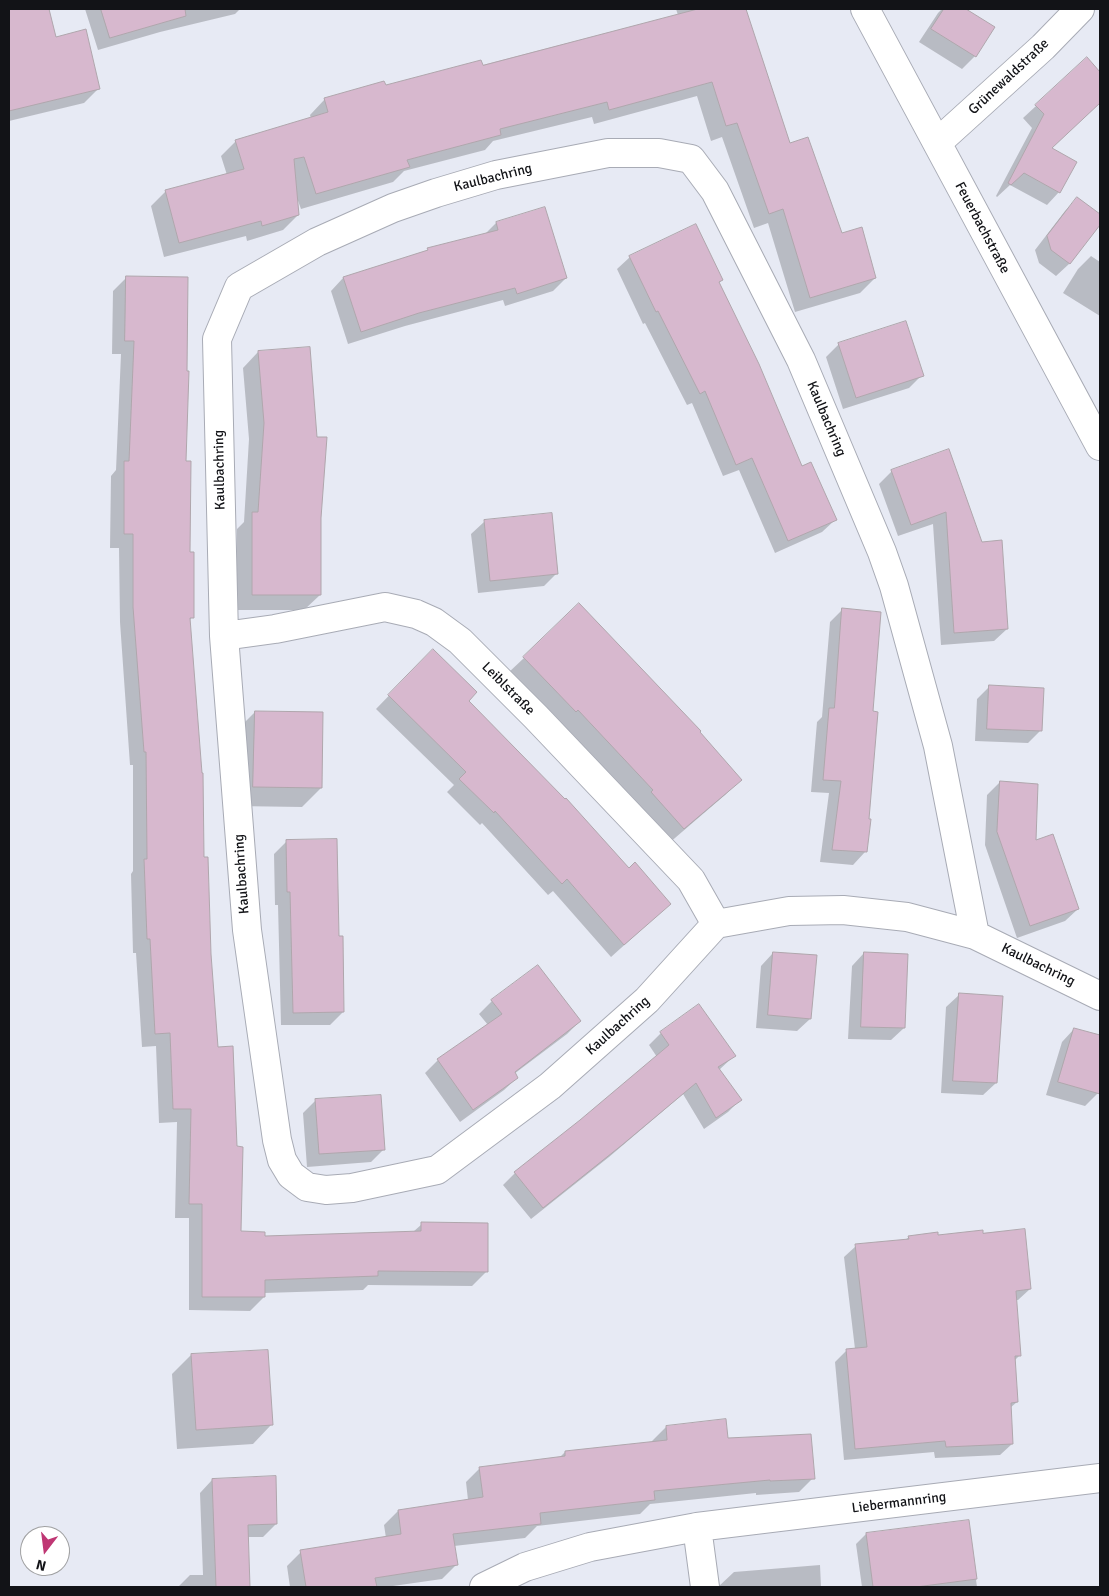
<!DOCTYPE html>
<meta charset="utf-8">
<style>
body{margin:0}
#map{position:relative;width:1109px;height:1596px;overflow:hidden;background:#e7eaf4;font-family:Signika,sans-serif}
canvas{display:block}
.frame{position:absolute;inset:0;border:10px solid #121317;pointer-events:none}
.north{position:absolute;left:20px;top:1526px;width:50px;height:50px;box-sizing:border-box;background:#fff;border:1px solid #a0a1a2;border-radius:50%;rotate:195deg;font-size:14px;font-weight:700;line-height:20px;text-align:center;color:#121317}
.north::after{content:'';display:block;margin:auto;width:18px;height:22px;background:#bf3774;clip-path:polygon(50% 0,100% 100%,50% 72%,0 100%)}
</style>
<div id="map">
<canvas width="1109" height="1596"></canvas>
<div class="frame"></div>
<div class="north">N</div>
</div>
<script>
const g = document.querySelector('canvas').getContext('2d');
g.lineJoin = 'round';
function paint(path, color) {
  g.fillStyle = color;
  g.fill(path, 'evenodd');
}
function strokePath(path, color, width, dash) {
  g.strokeStyle = color;
  g.lineWidth = width;
  g.lineCap = dash ? 'butt' : 'round';
  g.setLineDash(dash || []);
  g.stroke(path);
}
function write(font, color, halo, rows, align = 'center') {
  g.font = font + ' Signika,sans-serif';
  g.lineWidth = 4.5;
  g.setLineDash([]);
  g.textBaseline = 'middle';
  g.strokeStyle = halo;
  g.fillStyle = color;
  for (const [text, x, y, turn = 0] of rows) {
    g.save();
    g.translate(x, y);
    g.rotate((+turn || 0) * Math.PI / 180);
    g.textAlign = isNaN(turn) ? turn : align;
    if (halo) g.strokeText(text, 0, 0);
    g.fillText(text, 0, 0);
    g.restore();
  }
}
const shadow = new Path2D(`
 M9,9H48L55,38L99,88L84,103L9,121Z
 M85,9H240L235,14L160,32L98,50Z
 M676,9H741L752,44L789,145L841,235L875,278L860,293L795,312L768,223L754,228L722,137L711,141L697,96L594,124L592,117L493,141L485,150L404,171L393,182L301,209L297,198L298,215L283,230L247,241L246,236L164,257L151,206L166,191L227,175L221,156L236,141L311,118L310,115L325,99L482,66L678,15Z
 M942,9H963L993,28L975,56L962,69L919,42L938,13Z
 M1087,59L1100,74V103L1050,149L1059,192L1047,205L1010,185L997,197L996,196L1032,128L1023,118Z
 M1078,198L1100,215V223L1069,264L1056,276L1039,263L1035,250L1065,211Z
 M496,223L566,278L553,291L505,306L503,300L405,326L348,344L331,291L343,278L426,251L428,250L484,235Z
 M1091,256L1100,262V316L1063,293L1078,269Z
 M630,257L722,280L718,284L801,467L835,520L822,532L775,553L739,470L723,476L692,403L687,405L645,323L643,324L617,269Z
 M127,277L184,462L192,617L189,621L202,858L216,1048L240,1232L264,1237L413,1232L422,1224L486,1272L472,1286L368,1285L363,1290L264,1293V1297L250,1311L189,1310V1218H175L177,1122L159,1123L156,1046L142,1047L136,953H133L131,874L133,871V765H130L120,622L119,548H110L111,476L116,470L121,354H112L113,291Z
 M839,344L922,375L909,388L843,409L826,357Z
 M258,352L320,518V595L304,610H237V529L244,522L249,439L243,368Z
 M948,450L981,543L1007,629L994,641L941,645L933,524L898,536L879,484L892,471Z
 M551,514L557,573L544,586L478,593L471,534L484,522Z
 M842,610L871,713L865,852L853,865L820,862L829,793L811,792L817,722L822,717L830,622Z
 M433,650L467,701L629,869L670,904L611,957L553,891L548,895L482,823L480,825L447,792L454,785L376,709Z
 M524,658L698,732L740,780L725,795L668,844L508,673Z
 M990,686L1040,731L1028,743L975,741L977,699Z
 M255,712L321,788L302,807L235,806L236,731Z
 M1000,782L1034,841L1078,909L1065,921L1017,938L985,845L987,795Z
 M287,841L338,938L343,1012L330,1025H281L278,905H275L274,854Z
 M773,953L810,1019L797,1031L756,1028L761,966Z
 M864,953L904,1028L891,1040L848,1039L852,966Z
 M959,995L996,1083L983,1095L941,1093L946,1007Z
 M492,1001L580,1021L567,1034L514,1074L517,1078L504,1090L460,1122L425,1073L438,1060L488,1025L479,1014Z
 M699,1006L734,1056L719,1070L740,1100L728,1112L704,1129L683,1094L609,1157L531,1219L503,1185L515,1173L581,1121L657,1057L649,1045L661,1033Z
 M1074,1029L1100,1036V1085L1098,1093L1085,1106L1046,1095L1062,1042Z
 M316,1100L384,1149L371,1162L307,1167L303,1113Z
 M937,1236L1030,1289L1018,1300H1015L1020,1355L1014,1361L1017,1402L1010,1408L1012,1444L1000,1455L935,1458L934,1452L844,1460L835,1362L847,1350L855,1349L844,1257L856,1246L905,1240L909,1237Z
 M191,1355L271,1425L253,1444L177,1449L172,1374Z
 M666,1427L727,1439L813,1478L799,1492L756,1495V1493L650,1504L640,1514L537,1526L525,1538L454,1546L456,1565L442,1579L386,1587H290L287,1566L301,1552L386,1538L384,1525L398,1511L468,1500L466,1482L480,1468L559,1458L565,1452L652,1443V1441Z
 M212,1480L276,1524L263,1537H247L249,1587H178L190,1575H203L200,1493Z
 M968,1521L977,1587H862L856,1544L866,1534Z
 M820,1565L821,1587H718L734,1572Z`);
const building = new Path2D(`
 M9,9H49L56,37L86,29L100,89L9,111Z
 M101,9H185L186,16L110,38Z
 M698,9H746L790,143L808,137L842,233L862,227L876,278L810,298L783,209L769,214L737,123L726,126L712,82L609,110L607,102L500,129L501,135L407,160L410,167L316,194L304,157L294,159L299,215L262,226L261,221L179,243L165,190L244,169L235,140L328,112L324,98L384,81L386,85L481,60L483,65Z
 M944,9H966L995,27L976,57L931,29Z
 M1087,57L1100,72V103L1052,148L1077,162L1060,193L1024,173L1011,185L1008,183L1044,114L1035,105Z
 M1077,197L1100,214V225L1070,264L1051,250L1047,236Z
 M545,207L567,278L517,294L515,288L419,313L361,332L343,277L428,250L427,248L498,230L496,222Z
 M696,224L723,280L719,282L759,364L802,466L811,462L837,520L788,541L752,458L736,465L705,391L700,394L658,311L656,312L629,256Z
 M126,276L188,277L187,371H189L186,461H191L190,552H194V618H190L202,773H203L204,857H208L211,954L218,1047L233,1046L237,1146L243,1147L241,1231L265,1232V1236L421,1231V1222L488,1223V1272L378,1271V1276L265,1280V1297H202V1204H189L191,1109H173L170,1033L155,1034L150,939H147L144,859H147L146,752H144L133,607V534H124V461H129L134,341H125Z
 M906,321L924,376L856,398L838,343Z
 M310,347L317,437H327L321,518V595H252V512H258L264,423L258,351Z
 M949,449L982,542L1002,540L1008,629L954,633L946,512L911,525L891,470Z
 M552,513L558,574L490,581L484,520Z
 M579,603L701,731L700,732L742,780L684,829L651,792L653,790L578,710L576,712L523,657Z
 M842,608L881,612L873,711L878,712L869,819H871L867,852L832,850L841,781L823,780L829,708H834Z
 M433,649L477,692L469,701L565,799L566,798L629,868L635,862L671,904L624,945L567,879L562,884L495,811L494,813L459,779L466,772L388,695Z
 M989,685L1044,688L1042,731L987,729Z
 M255,711L323,712L322,788L253,787Z
 M1000,781L1038,784L1036,840L1053,834L1079,909L1030,926L997,832Z
 M337,839L339,936H343L344,1012L293,1013L290,892H287L286,840Z
 M773,952L817,955L811,1019L768,1015Z
 M864,952L908,954L905,1028L861,1027Z
 M538,965L581,1021L515,1072L518,1078L473,1110L437,1059L502,1014L491,1000Z
 M959,993L1003,996L997,1083L953,1081Z
 M699,1004L736,1056L718,1067L742,1100L716,1118L696,1083L622,1145L543,1208L514,1172L580,1120L669,1045L660,1032Z
 M1074,1028L1100,1035V1094L1058,1082Z
 M381,1095L385,1150L319,1154L315,1099Z
 M1025,1229L1031,1289L1016,1291L1021,1356H1015L1018,1402L1011,1403L1013,1444L946,1447L945,1441L855,1449L846,1349L867,1347L855,1244L909,1239L908,1236L938,1232V1235L983,1230V1233Z
 M268,1350L273,1425L196,1430L191,1354Z
 M726,1419L728,1438L811,1434L815,1479L770,1481V1480L654,1491L655,1500L540,1513L541,1524L453,1534L458,1565L375,1578L377,1587H306L300,1550L401,1534L398,1510L483,1497L479,1467L565,1456V1451L667,1440L666,1426Z
 M276,1476L277,1524L248,1525L250,1587H216L212,1479Z
 M969,1520L977,1579L916,1587H873L866,1533Z`);
const street = new Path2D(`
 M865,9L1100,446
 M937,143L1043,47L1080,9
 M224,636L275,629L385,607L416,614L434,622L460,641L536,717L691,880L716,924
 M975,935L938,746L894,586L882,552L801,360L715,191L691,159L659,153H608L496,175L436,193L393,208L317,242L239,287L217,339L224,636L247,930L277,1140L282,1160L291,1175L307,1187L326,1190L352,1188L437,1170L550,1086L647,1000L716,924L789,911L843,910L907,917L975,935L1100,996
 M697,1527L705,1587
 M484,1587L525,1567L590,1547L697,1527L1100,1478`);
const streetNames = [
 ["Grünewaldstraße",1009,77,-43],
 ["Kaulbachring",493,178,-14],
 ["Feuerbachstraße",982,228,62],
 ["Kaulbachring",826,419,67],
 ["Kaulbachring",220,470,-91],
 ["Leiblstraße",508,689,45],
 ["Kaulbachring",242,874,-94],
 ["Kaulbachring",1038,965,26],
 ["Kaulbachring",618,1026,-42],
 ["Liebermannring",899,1503,-7]
];
paint(shadow, '#0003');
paint(building, '#d7b8ce');
strokePath(building, '#afa6ac', 1);
strokePath(street, '#a8abb5', 30);
strokePath(street, '#fff', 28);
write('14px', '#121317', '#fff', streetNames);
</script>
